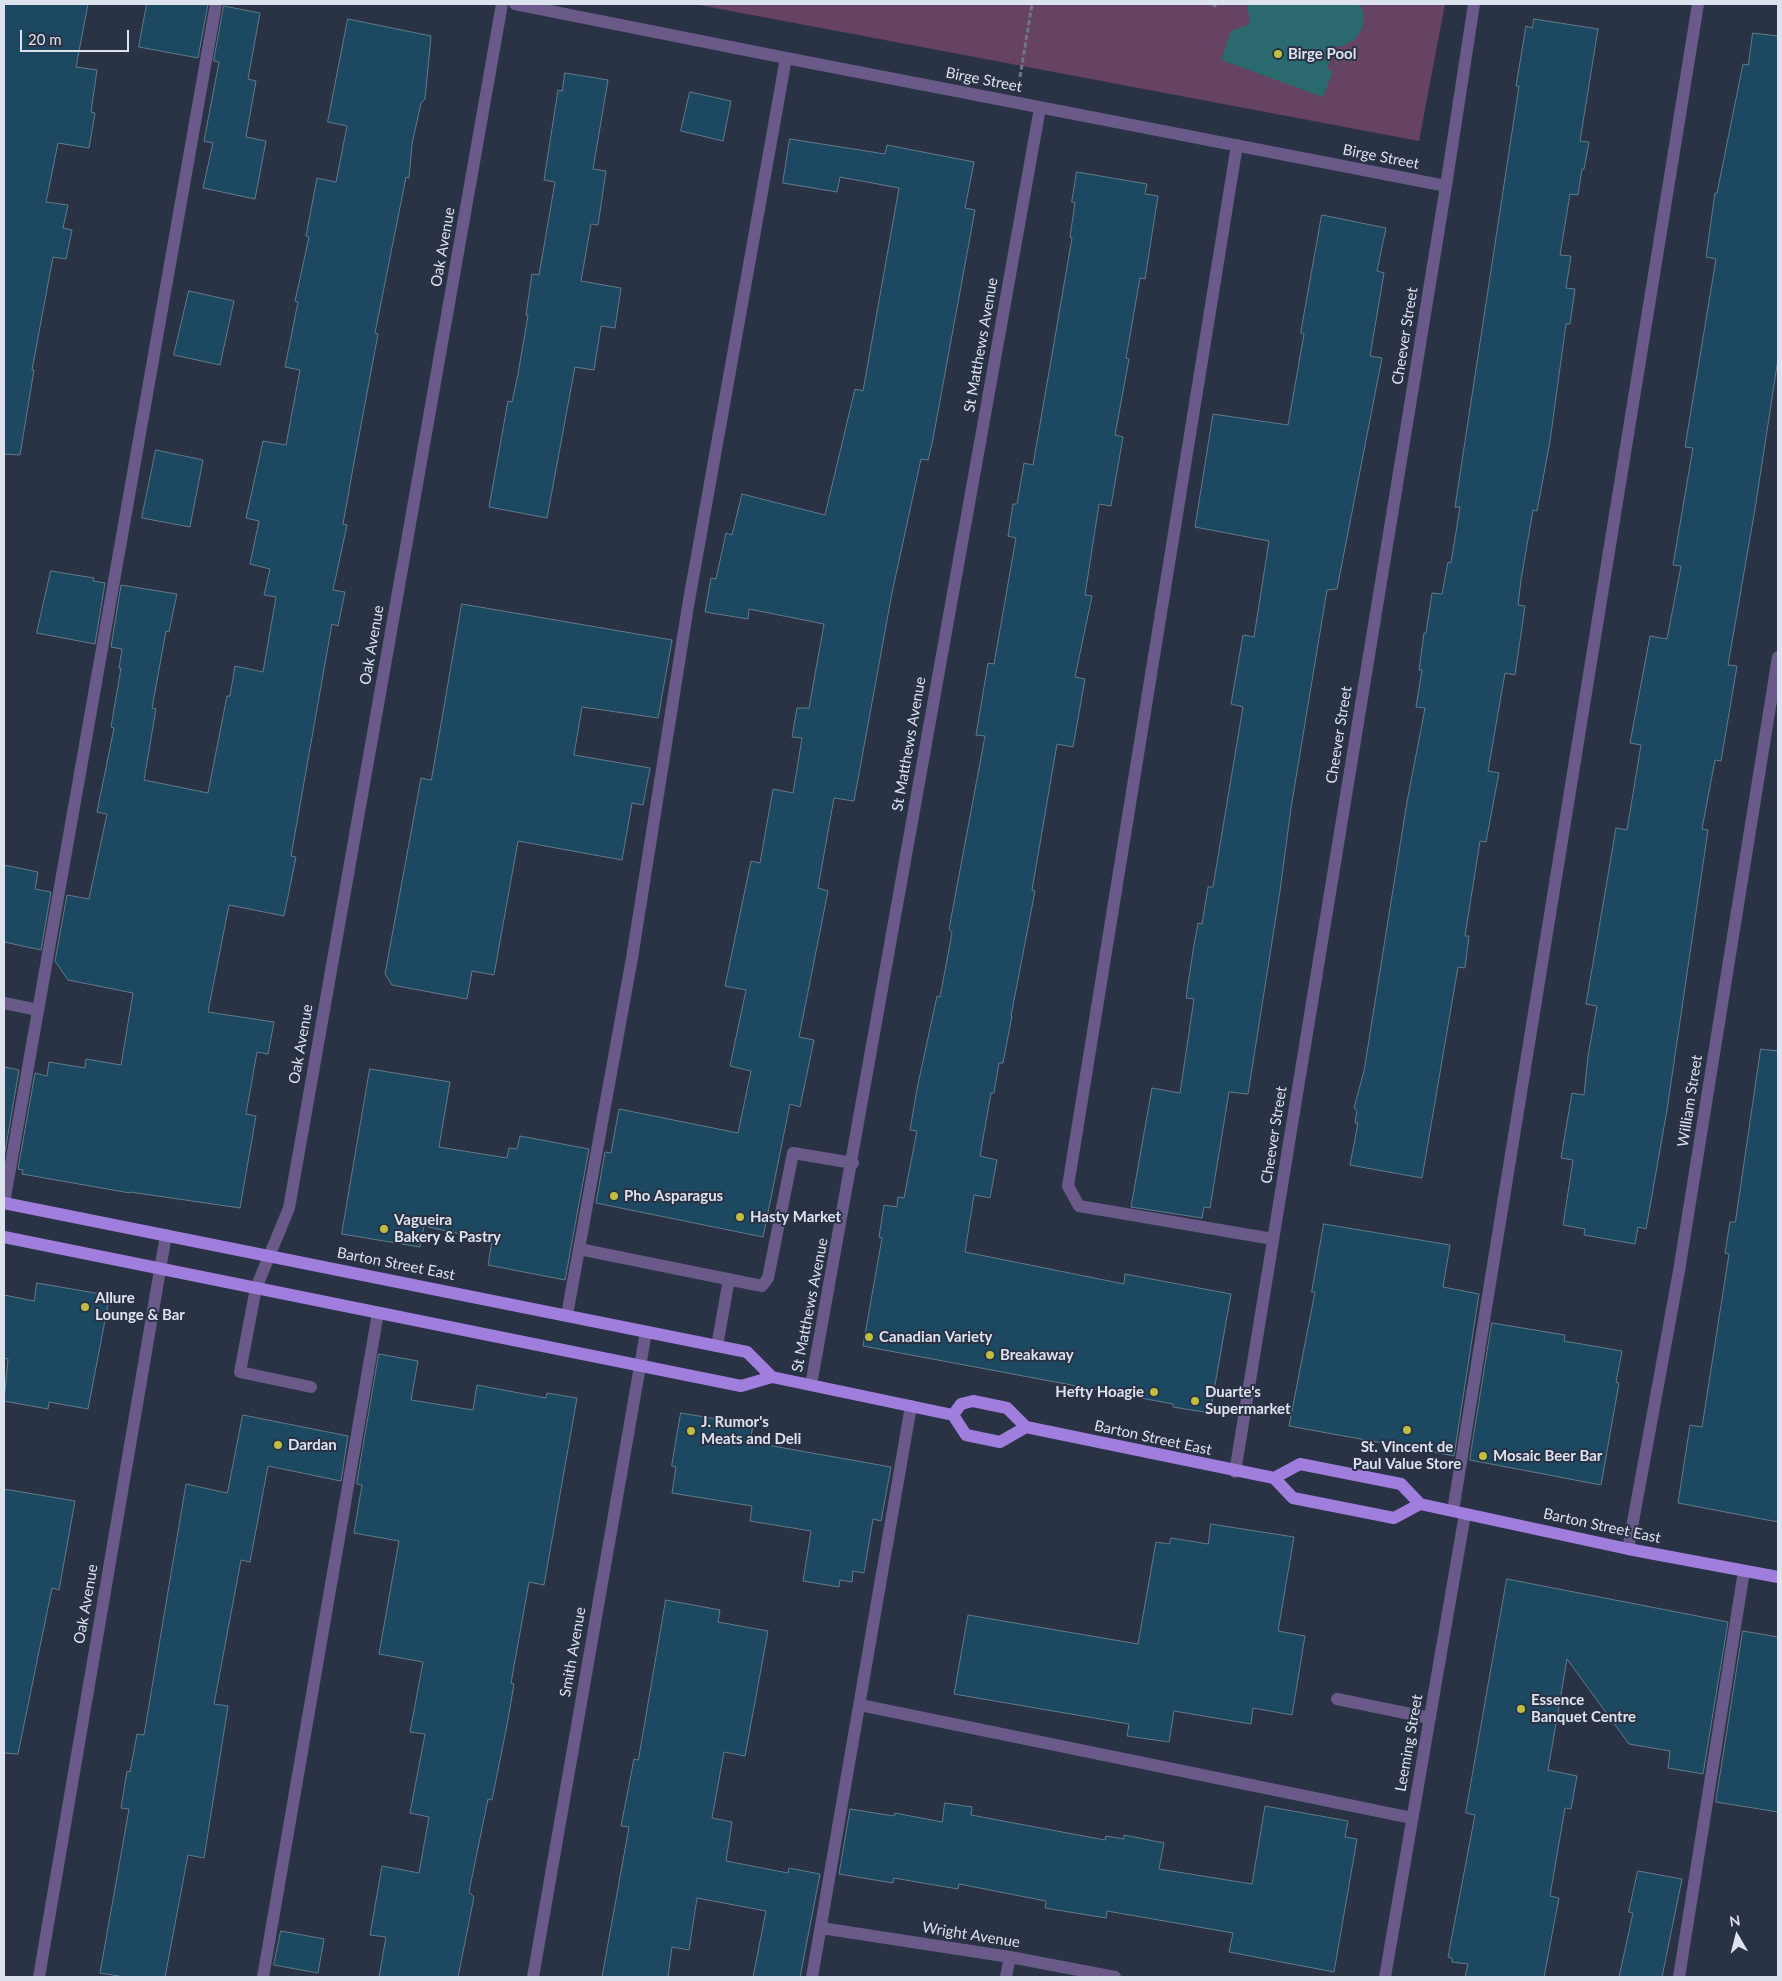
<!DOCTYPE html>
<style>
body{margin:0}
#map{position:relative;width:1782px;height:1981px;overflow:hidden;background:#2a3245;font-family:Lato,sans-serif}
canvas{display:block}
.frame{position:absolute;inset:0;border:5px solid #dde2ef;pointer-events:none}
.north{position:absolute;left:1712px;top:1911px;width:50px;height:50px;-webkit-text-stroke:4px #2a3245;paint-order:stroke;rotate:352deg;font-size:14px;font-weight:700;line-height:20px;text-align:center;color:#dde2ef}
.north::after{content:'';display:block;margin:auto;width:18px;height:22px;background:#dde2ef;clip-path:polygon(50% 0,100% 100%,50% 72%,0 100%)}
.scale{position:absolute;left:20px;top:30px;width:109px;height:22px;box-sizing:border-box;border:2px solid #dde2ef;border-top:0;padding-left:6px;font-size:15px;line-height:18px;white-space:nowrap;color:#dde2ef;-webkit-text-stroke:4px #2a3245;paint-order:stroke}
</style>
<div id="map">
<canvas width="1782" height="1981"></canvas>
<div class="frame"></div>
<div class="north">N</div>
<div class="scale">20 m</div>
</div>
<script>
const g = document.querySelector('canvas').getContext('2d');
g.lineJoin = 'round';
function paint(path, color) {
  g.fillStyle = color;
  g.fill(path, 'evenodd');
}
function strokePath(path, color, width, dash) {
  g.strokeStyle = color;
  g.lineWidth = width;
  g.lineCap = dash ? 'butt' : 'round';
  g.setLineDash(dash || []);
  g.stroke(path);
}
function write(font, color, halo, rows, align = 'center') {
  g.font = font + ' Lato,sans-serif';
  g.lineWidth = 4;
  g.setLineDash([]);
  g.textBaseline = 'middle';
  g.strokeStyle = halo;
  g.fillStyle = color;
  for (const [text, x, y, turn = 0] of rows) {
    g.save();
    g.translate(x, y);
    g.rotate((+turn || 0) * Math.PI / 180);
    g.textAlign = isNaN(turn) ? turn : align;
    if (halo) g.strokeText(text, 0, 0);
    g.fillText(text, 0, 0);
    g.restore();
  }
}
const green = new Path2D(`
 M694,4H1445L1419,141Z`);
const water = new Path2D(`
 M1247,4H1359C1373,23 1356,46 1335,47L1327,69L1333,71L1323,97L1221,60L1231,31L1250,24Z`);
const building = new Path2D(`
 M4,4H88L76,67L97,70L91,112L95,113L89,148L58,143L46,202L68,205L63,228L72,230L66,259L53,257L32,370H34L20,455L4,454Z
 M147,4H208L198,58L139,47Z
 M224,6L260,13L248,79L256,81L246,137L266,141L255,199L203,188L213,143L204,141L219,62L214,61Z
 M348,19L431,36L425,99L421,103L412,144L409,178L406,177L375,333L378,334L355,457L343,524L347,525L333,590L345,592L338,626L332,624L291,856L296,857L284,916L229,905L208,1012L274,1022L268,1054L257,1052L246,1114L256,1116L240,1208L130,1192V1193L22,1174L23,1170L18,1169L35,1073L47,1076L49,1062L85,1068L86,1059L121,1065L133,993L68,980L55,961L67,895L89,899L107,814L97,812L114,728L111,727L121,668H119L122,649L111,647L121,585L177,594L169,632L166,631L152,708L156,709L144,780L208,793L227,696H230L235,666L263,672L276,597L264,595L270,569L250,564L259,521L246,518L263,441L286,445L300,370L285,367L298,302L295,301L309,237L306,236L317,178L336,182L347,126L328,122Z
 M1534,19L1598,29L1580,141L1589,142L1584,169H1582L1578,195L1570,194L1560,255L1571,256L1566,288L1575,289L1570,324H1566L1550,441L1537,511L1533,510L1521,580L1518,605L1525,606L1515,675L1505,673L1488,771L1499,773L1486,842L1480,841L1465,936H1469L1465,968L1458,967L1422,1178L1350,1165L1358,1123H1355L1357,1111L1354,1108L1364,1071L1407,802L1425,708L1416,707L1422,670H1419L1424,633H1426L1432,593L1442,594L1448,562L1451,563L1460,507H1455L1519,86H1516L1526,26L1532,28Z
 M1753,33L1778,36V359L1755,509L1728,665L1737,666L1721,761L1715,760L1702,829L1708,830L1667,1110L1646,1229L1638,1227L1635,1244L1584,1235L1585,1229L1563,1225L1573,1160L1561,1158L1572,1093L1584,1095L1588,1056L1597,1006L1586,1004L1616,828L1627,830L1641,745L1630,743L1650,636L1667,639L1681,566L1673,565L1693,448L1685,447L1716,259L1706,257L1715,193H1717L1743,64L1748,65Z
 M565,73L608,80L593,169L606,171L598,225L591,224L581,281L621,288L615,328L601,326L594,370L575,367L547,518L489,507L508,401L512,402L518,374L528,315H526L532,274L539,275L555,182L544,180L558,90L562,91Z
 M690,92L731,101L723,141L681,131Z
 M790,139L885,154L887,145L974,162L965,208L975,210L932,444L928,460L921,459L892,593L854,801L834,798L818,888L828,891L799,1037L814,1040L800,1107L790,1104L763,1237L596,1203L605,1152L611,1153L619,1109L738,1133L751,1071L730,1066L746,990L725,986L751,861L760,863L773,789L793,793L802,738L792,737L797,708H809L824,624L749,609L748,619L705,612L711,578L716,579L726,533L732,535L742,494L825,515L855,389L863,391L899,188L840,177L837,192L783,183Z
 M1077,172L1147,184L1145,194L1158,196L1145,279L1140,278L1126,358L1129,359L1115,435L1123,437L1111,506L1099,504L1085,595L1092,596L1075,677L1085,679L1073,747L1057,744L1032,890L1035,891L1011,1016H1012L1003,1063H999L994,1093H991L980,1156L997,1160L990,1198L974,1195L965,1252L1124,1284L1125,1274L1231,1294L1210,1413L1173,1407V1404L863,1346L882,1238L879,1237L884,1205L897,1207L898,1197L904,1198L917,1131L910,1130L917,1089L937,996L940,997L952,933L949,929L985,736L976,735L988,663L994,664L1016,538L1008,536L1013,504H1017L1024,463L1033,465L1072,238L1070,237L1075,203L1072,202Z
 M1322,215L1386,228L1377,271L1384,273L1370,356L1382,358L1337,589L1327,590L1291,808L1280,891L1248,1094L1229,1092L1210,1208L1204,1207L1202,1218L1131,1207L1152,1088L1180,1093L1194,999L1186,998L1193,951L1198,923L1202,924L1208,887H1213L1243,707L1231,704L1243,635L1254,637L1269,541L1195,527L1213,414L1288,425L1304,334L1301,333Z
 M189,291L234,301L220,365L174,355Z
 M156,450L203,460L190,527L142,518Z
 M51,571L94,578L93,581L105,583L95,644L37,633Z
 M462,604L672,640L658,718L582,707L574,755L650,768L643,805L632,803L622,860L518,841L494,975L472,971L467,999L392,985L385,974L421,778L431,780Z
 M4,865L38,872L35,889L51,892L41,950L4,942Z
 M1761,1049L1778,1051V1522L1678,1503L1690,1425L1702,1427L1729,1254L1725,1253L1730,1222H1735Z
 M4,1067L19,1070L4,1158Z
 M370,1069L450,1082L439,1147L507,1158L509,1148L517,1149L520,1136L589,1149L565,1280L488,1265L492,1241L424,1226L420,1247L342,1234Z
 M1324,1224L1450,1245L1443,1287L1479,1294L1454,1456L1289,1426L1315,1292H1312Z
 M37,1283L101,1294L108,1305L88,1409L49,1402L48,1409L4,1401L8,1359L4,1358V1295L34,1301Z
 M1492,1323L1565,1335L1564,1341L1622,1351L1616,1382L1619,1383L1601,1485L1470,1460Z
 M379,1354L418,1361L411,1400L473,1410L477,1385L546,1398L547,1393L577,1398L544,1585L529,1582L511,1683L514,1684L507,1725L492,1800L488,1799L469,1892L474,1897L458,1977H379L386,1937L370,1935L382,1866L419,1873L429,1817L410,1813L425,1734L410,1732L423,1662L379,1654L399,1541L354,1533L362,1485L357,1484Z
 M681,1413L753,1425L750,1442L891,1467L881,1521L873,1519L864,1573L853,1571L852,1582L840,1580L839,1587L803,1581L811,1531L750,1521L752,1506L672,1493L676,1467L672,1466Z
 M243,1415L348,1436L341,1481L268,1466L250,1562L241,1560L214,1704L228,1706L204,1858L188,1855L165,1977H125L100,1973L129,1809L121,1808L127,1771L130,1772L137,1734L144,1735L186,1484L227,1493Z
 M4,1489L75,1501L59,1590L52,1588L18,1754L4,1753Z
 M1211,1524L1294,1537L1278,1631L1305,1636L1292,1715L1253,1708L1251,1724L1174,1711L1169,1742L1127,1736L1129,1724L954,1694L968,1615L1138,1644L1156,1542L1169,1544L1171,1538L1208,1544Z
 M1507,1579L1728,1622L1703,1774L1668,1768L1670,1751L1629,1744L1567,1659L1548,1770L1577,1776L1571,1809L1565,1808L1550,1896L1559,1898L1544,1977H1465L1468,1964L1452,1962V1958L1448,1957L1475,1815L1466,1813Z
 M666,1600L720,1610L718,1622L768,1631L745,1756L724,1752L712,1818L732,1822L726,1861L788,1873L789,1868L820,1874L800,1977H753L766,1911L697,1898L689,1950L672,1947L668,1977H602L629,1827L621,1826L634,1759L638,1760Z
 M1743,1631L1778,1637V1812L1716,1802Z
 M945,1803L972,1807L971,1815L1105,1840L1106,1836L1124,1839V1835L1164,1843L1159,1869L1252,1884L1265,1806L1348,1821L1345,1837L1357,1839L1334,1972L1229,1952L1233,1933L1107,1911L1106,1918L1045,1908L1046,1901L959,1884L958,1889L894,1878L893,1883L839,1874L850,1809L894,1816L895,1813L942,1822Z
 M1638,1871L1682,1879L1662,1977H1619L1633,1913L1629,1912Z
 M281,1931L324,1939L318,1973L274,1965Z`);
const path = new Path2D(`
 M1212,4L1217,7
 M1020,77L1032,4`);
const minor = new Path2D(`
 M515,4L786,58L1446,186
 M1237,145L1068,1186L1079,1206L1273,1239
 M4,1003L38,1010
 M4,1203L216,4
 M579,1249L762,1286L768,1278L793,1153L853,1163
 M567,1315L632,958L688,606L786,58
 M717,1346L729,1279
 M811,1385L1040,108
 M311,1387L240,1372L256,1288L289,1208L502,4
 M1235,1472L1446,186L1474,4
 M1453,1511L1698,4
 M1628,1549L1679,1271L1778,657
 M1337,1699L1430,1718
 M860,1705L1412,1818
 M821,1928L1010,1957L1115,1977
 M39,1977L166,1235
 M263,1977L378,1313
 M533,1977L646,1332
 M812,1977L911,1406
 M1006,1977L1010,1957
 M1385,1977L1465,1514
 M1679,1977L1744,1571`);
const major = new Path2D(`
 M4,1203L747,1352L772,1377
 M4,1237L741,1386L772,1377L953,1415L966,1435L1000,1442L1026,1427
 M953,1415L961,1404L973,1401L1007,1408L1026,1427L1274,1478L1293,1498L1394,1518L1420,1504
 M1274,1478L1300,1464L1401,1484L1420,1504L1628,1549L1778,1577`);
const markers = [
 [1278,54,5,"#bfbe41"],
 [614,1196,5,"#bfbe41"],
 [740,1217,5,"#bfbe41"],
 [384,1229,5,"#bfbe41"],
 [85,1307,5,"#bfbe41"],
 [869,1337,5,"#bfbe41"],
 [990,1355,5,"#bfbe41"],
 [1154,1392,5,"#bfbe41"],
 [1195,1401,5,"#bfbe41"],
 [1407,1430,5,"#bfbe41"],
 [691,1431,5,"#bfbe41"],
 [278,1445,5,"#bfbe41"],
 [1483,1456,5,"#bfbe41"],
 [1521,1709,5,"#bfbe41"]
];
const poiNames = [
 ["Birge Pool",1288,54],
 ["Pho Asparagus",624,1196],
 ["Hasty Market",750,1217],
 ["Vagueira",394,1220],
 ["Bakery & Pastry",394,1237],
 ["Allure",95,1298],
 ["Lounge & Bar",95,1315],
 ["Canadian Variety",879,1337],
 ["Breakaway",1000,1355],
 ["Hefty Hoagie",1144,1392,"right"],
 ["Duarte's",1205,1392],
 ["Supermarket",1205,1409],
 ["J. Rumor's",701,1422],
 ["Meats and Deli",701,1439],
 ["Dardan",288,1445],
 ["St. Vincent de",1407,1447,"center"],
 ["Paul Value Store",1407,1464,"center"],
 ["Mosaic Beer Bar",1493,1456],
 ["Essence",1531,1700],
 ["Banquet Centre",1531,1717]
];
const streetNames = [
 ["Birge Street",984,80,11],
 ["Birge Street",1381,157,11],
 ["Oak Avenue",443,247,-80],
 ["Cheever Street",1405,336,-81],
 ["St Matthews Avenue",981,345,-80],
 ["Oak Avenue",372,645,-80],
 ["Cheever Street",1339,735,-81],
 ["St Matthews Avenue",909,744,-80],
 ["Oak Avenue",301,1044,-80],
 ["William Street",1690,1101,-81],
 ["Cheever Street",1274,1135,-81],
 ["Barton Street East",396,1264,11],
 ["St Matthews Avenue",810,1305,-79],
 ["Barton Street East",1153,1438,12],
 ["Barton Street East",1602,1526,12],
 ["Oak Avenue",86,1604,-80],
 ["Smith Avenue",573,1652,-80],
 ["Leeming Street",1409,1743,-80],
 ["Wright Avenue",971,1935,9]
];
paint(green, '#664263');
paint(water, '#2a696e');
paint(building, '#1c4961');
strokePath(building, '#627a89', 1);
strokePath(path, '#6e7586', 3, [5, 2.5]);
strokePath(minor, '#695a89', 12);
strokePath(major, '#a07ede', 12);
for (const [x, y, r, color] of markers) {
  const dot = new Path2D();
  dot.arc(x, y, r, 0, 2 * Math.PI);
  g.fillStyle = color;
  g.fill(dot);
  strokePath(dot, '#2a3245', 2);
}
write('bold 15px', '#dde2ef', '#2a3245', poiNames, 'left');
write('15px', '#dde2ef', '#2a3245', streetNames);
</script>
